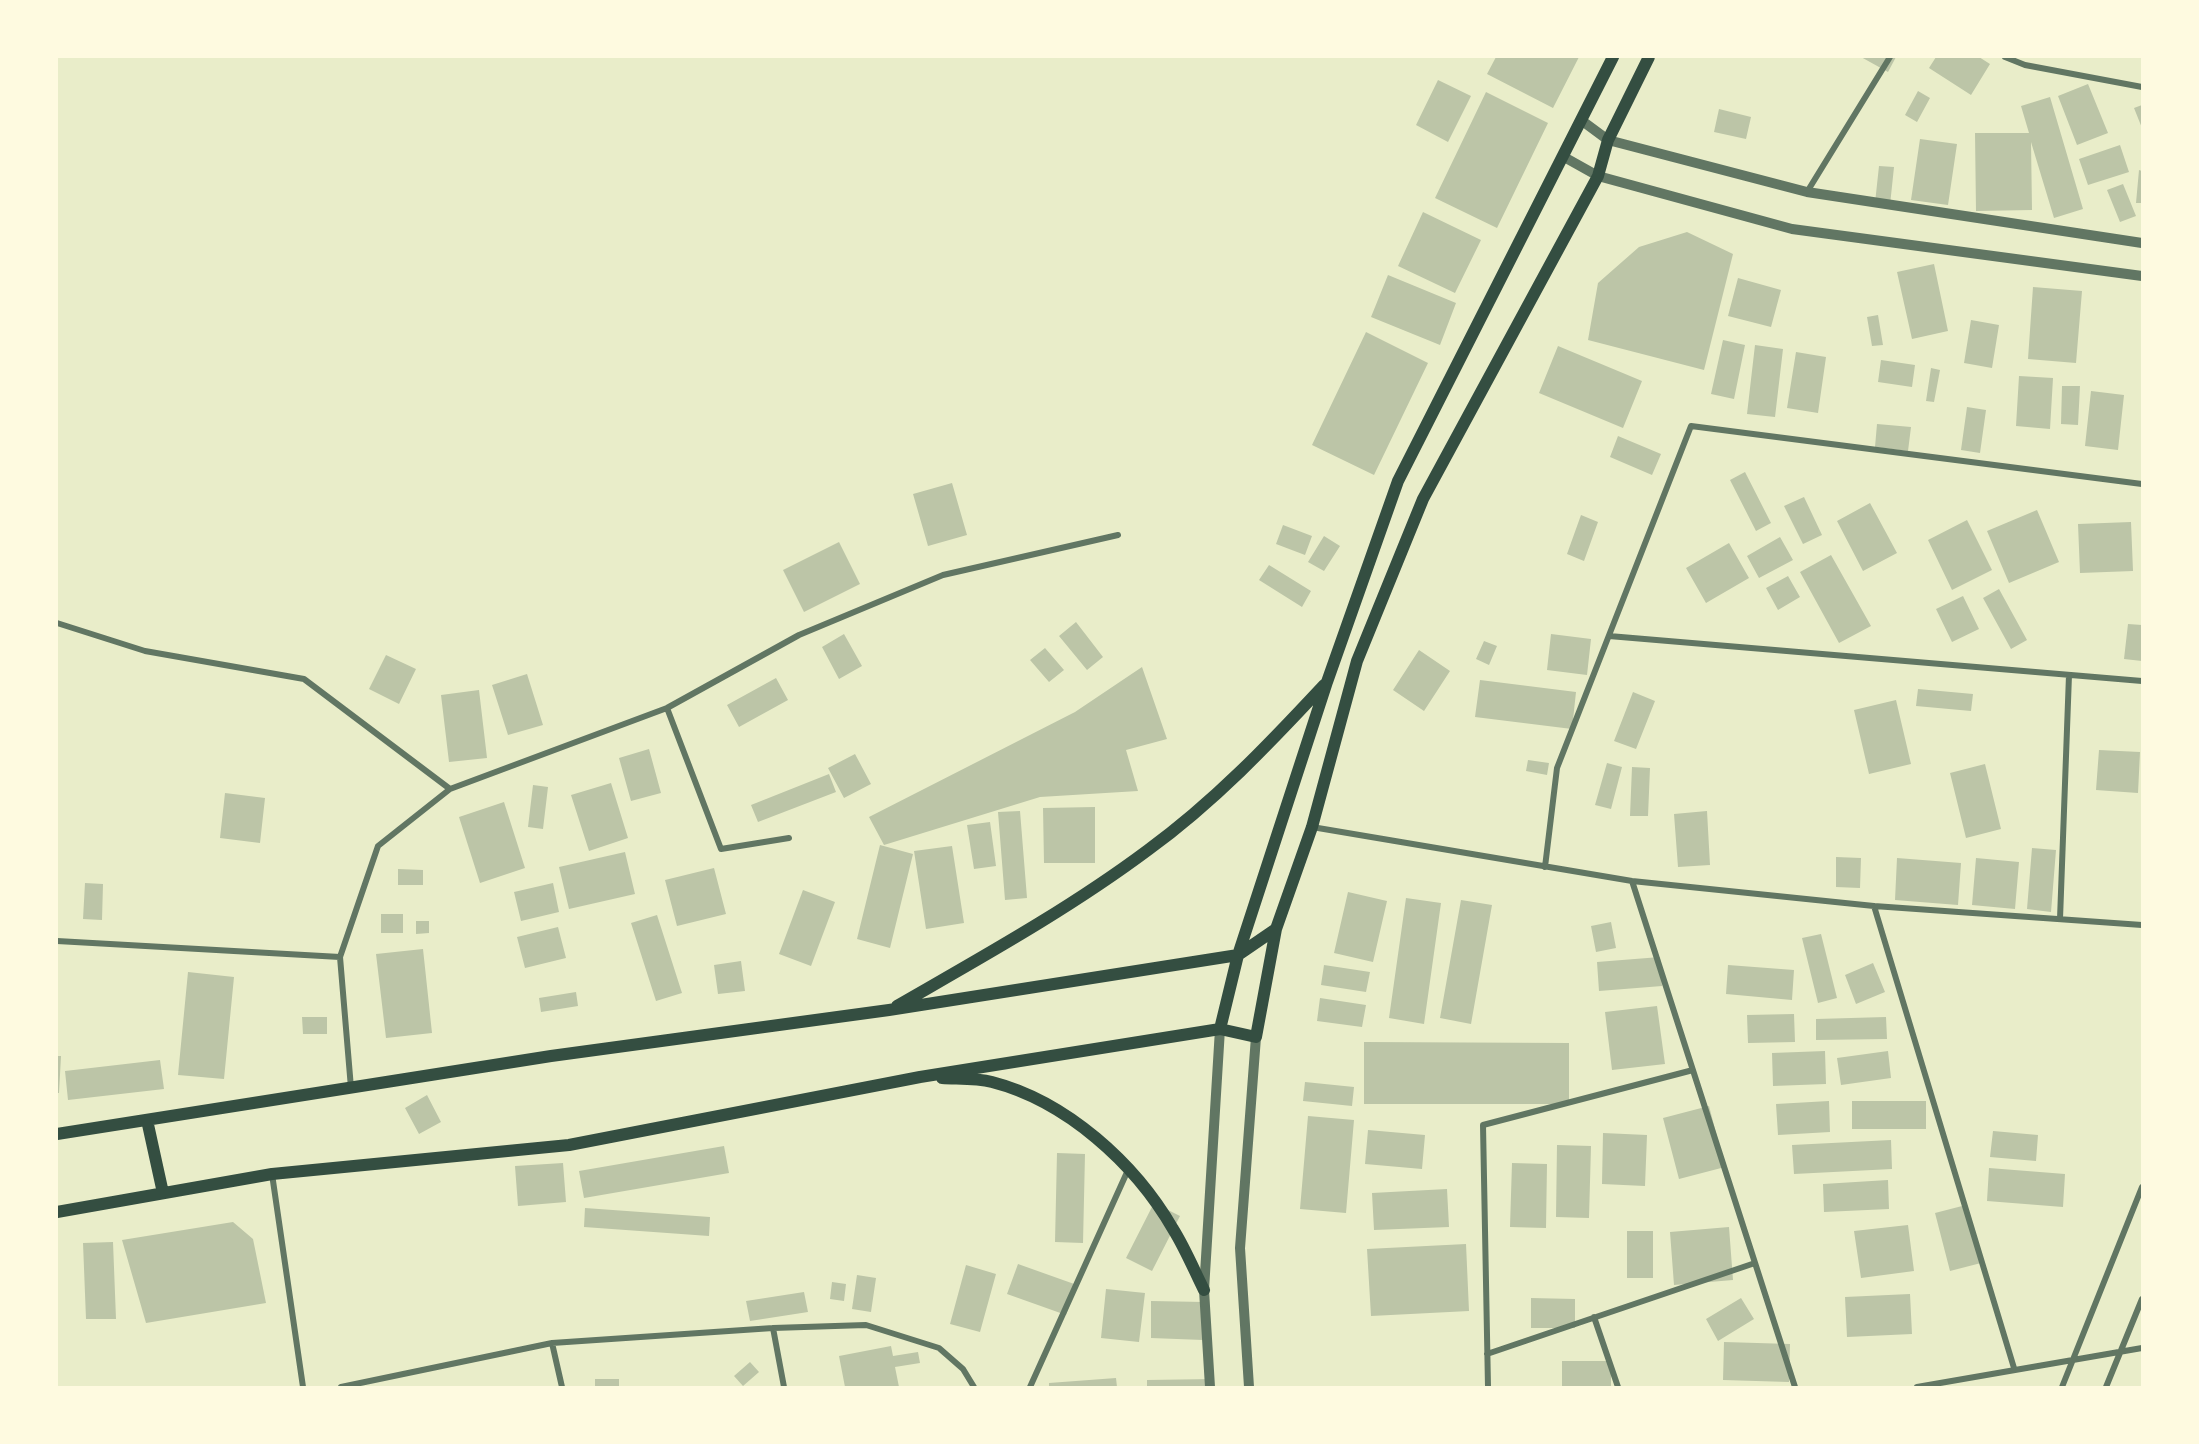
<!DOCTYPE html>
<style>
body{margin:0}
#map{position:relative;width:2199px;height:1444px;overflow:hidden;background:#e9edc9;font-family:"Varela Round",sans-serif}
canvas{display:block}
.frame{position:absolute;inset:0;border:58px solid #fefae0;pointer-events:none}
</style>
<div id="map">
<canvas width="2199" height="1444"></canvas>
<div class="frame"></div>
</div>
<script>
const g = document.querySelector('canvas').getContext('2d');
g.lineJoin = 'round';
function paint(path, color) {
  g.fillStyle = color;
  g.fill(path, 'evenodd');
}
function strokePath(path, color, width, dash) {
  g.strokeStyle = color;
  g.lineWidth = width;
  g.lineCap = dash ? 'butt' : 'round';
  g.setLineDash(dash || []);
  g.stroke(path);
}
const building = new Path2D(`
 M1496,57H1579L1553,108L1487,74Z
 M1861,57H1896L1888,72Z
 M1936,57H1979L1990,64L1971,95L1929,68Z
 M1438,80L1471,96L1448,142L1416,125Z
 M2088,84L2108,133L2077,145L2058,96Z
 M1918,91L1930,98L1917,122L1905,115Z
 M1486,92L1548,123L1497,228L1435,198Z
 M2050,97L2083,209L2054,218L2031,142L2032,210L1976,211L1975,133H2029L2021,106Z
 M2142,105V128L2134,108Z
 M1719,109L1751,117L1746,139L1714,132Z
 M1920,139L1957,144L1948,205L1911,200Z
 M2120,145L2129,172L2088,185L2079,159Z
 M1879,166L1894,167L1890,205L1875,203Z
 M2139,170L2142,171V203H2136Z
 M2123,184L2136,216L2120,222L2107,190Z
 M1423,212L1481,240L1455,293L1398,266Z
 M1687,232L1733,254L1704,370L1588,340L1598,283L1639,247Z
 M1934,264L1948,331L1912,339L1897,272Z
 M1388,275L1456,303L1440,345L1371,317Z
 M1738,278L1781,290L1771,327L1728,316Z
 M2033,287L2082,291L2076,363L2028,359Z
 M1878,315L1883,345L1872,346L1867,317Z
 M1971,320L1999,325L1992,368L1964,363Z
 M1366,332L1428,363L1374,475L1312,445Z
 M1723,340L1745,345L1734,399L1711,394Z
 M1755,345L1783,349L1775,417L1747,414Z
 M1558,346L1642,381L1623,428L1539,393Z
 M1796,352L1826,357L1818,413L1787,408Z
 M1881,360L1915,365L1912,387L1878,382Z
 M1931,368L1940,370L1934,402L1926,401Z
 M2019,376L2053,378L2050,429L2016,426Z
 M2062,386H2080L2078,425L2061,424Z
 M2091,391L2124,395L2118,450L2085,446Z
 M1967,407L1986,410L1980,453L1961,450Z
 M1877,424L1911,427L1908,451L1875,447Z
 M1618,436L1661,454L1652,475L1610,457Z
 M1745,472L1771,523L1756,531L1730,480Z
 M952,483L967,535L928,546L913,494Z
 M1804,497L1822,535L1803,544L1784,506Z
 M1870,503L1897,553L1863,571L1837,521Z
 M2037,510L2059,562L2009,583L1987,531Z
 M1581,515L1598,522L1584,561L1567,554Z
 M1967,520L1992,570L1952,590L1928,540Z
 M2131,522L2133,571L2080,573L2078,524Z
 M1283,525L1312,536L1305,555L1276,544Z
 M1324,536L1340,546L1324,571L1308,562Z
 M1780,537L1793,560L1759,578L1747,556Z
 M839,542L860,584L804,612L783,570Z
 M1729,543L1749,578L1706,603L1686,568Z
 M1831,555L1871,626L1839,643L1800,572Z
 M1269,565L1311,591L1302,607L1259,580Z
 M1788,576L1800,597L1778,610L1766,588Z
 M1999,589L2027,640L2011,649L1983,598Z
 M1963,596L1979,629L1952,642L1936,609Z
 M1076,622L1103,657L1087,670L1059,636Z
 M2128,624L2142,625V661L2124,659Z
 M844,634L862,666L839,679L822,647Z
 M1551,634L1591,639L1587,675L1547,670Z
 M1484,641L1497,646L1489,665L1476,659Z
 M1045,648L1064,670L1049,682L1030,660Z
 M1419,650L1450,671L1424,711L1393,690Z
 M386,655L416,669L399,704L369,689Z
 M1142,667L1167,739L1126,750L1138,791L1040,797L884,845L869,817L1075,712Z
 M527,674L543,725L508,735L492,685Z
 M776,678L788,700L739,727L727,705Z
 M1480,680L1576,692L1572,729L1475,717Z
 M1918,689L1973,694L1971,711L1916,706Z
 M479,690L487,758L449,762L441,695Z
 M1633,692L1655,701L1636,749L1614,741Z
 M1896,700L1911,764L1869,774L1854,710Z
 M649,749L661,793L631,801L619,758Z
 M2099,750L2140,752L2138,793L2096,790Z
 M855,754L871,784L844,798L828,768Z
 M1528,760L1549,763L1547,775L1526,771Z
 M1607,763L1622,767L1611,809L1595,805Z
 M1985,764L2001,829L1966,838L1950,773Z
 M1632,767L1650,768L1648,816H1630Z
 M829,774L836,792L758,822L751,805Z
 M611,783L628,838L589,851L571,795Z
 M533,785L548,787L543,829L528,827Z
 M225,793L265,798L260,843L220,838Z
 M504,802L525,868L480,883L459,817Z
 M1095,807V863H1044L1043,808Z
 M1020,811L1027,898L1005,900L998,812Z
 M1707,811L1710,865L1678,867L1674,814Z
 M990,822L996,866L974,869L967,825Z
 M880,845L913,854L890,948L857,939Z
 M952,846L964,923L926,929L914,851Z
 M2032,848L2056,850L2051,912L2027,909Z
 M625,852L635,894L569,909L559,867Z
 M1836,857L1861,858L1860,888L1836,887Z
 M1897,858L1961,863L1958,905L1895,900Z
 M1976,858L2019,862L2015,909L1972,905Z
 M714,868L726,914L677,926L665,880Z
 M398,869L423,870V885H398Z
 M85,883L103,884L102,920L83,919Z
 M553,883L559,912L521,921L514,892Z
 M803,890L835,902L811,966L779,954Z
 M1348,892L1387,901L1373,962L1334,953Z
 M1406,898L1441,903L1424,1024L1389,1018Z
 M1461,900L1492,905L1471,1024L1440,1018Z
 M381,914H403V933H381Z
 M657,915L682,993L656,1001L631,923Z
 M416,921H429V933L416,934Z
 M1611,922L1616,948L1596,952L1591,926Z
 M558,927L566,958L525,968L517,937Z
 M1821,934L1837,998L1818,1003L1802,938Z
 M423,949L432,1033L386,1038L376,954Z
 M1660,957L1662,986L1599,991L1597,962Z
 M741,961L745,991L718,994L714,965Z
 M1873,963L1885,992L1856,1004L1845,975Z
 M1324,965L1370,972L1366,992L1321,985Z
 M1728,965L1794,970L1792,1000L1726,994Z
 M188,972L234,977L224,1079L178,1075Z
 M576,992L578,1006L541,1012L539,998Z
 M1320,998L1366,1005L1362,1027L1317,1021Z
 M1657,1006L1665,1064L1612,1070L1605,1012Z
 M1794,1014L1795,1042L1748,1043L1747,1015Z
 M302,1017H327V1034H303Z
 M1886,1017L1887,1039L1816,1040V1019Z
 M1364,1042L1569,1043V1104H1364Z
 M1825,1051L1826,1084L1773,1086L1772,1053Z
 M1888,1051L1891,1078L1841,1085L1837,1058Z
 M57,1056H61L59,1093H57Z
 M160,1060L164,1089L68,1100L65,1071Z
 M1305,1082L1354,1087L1352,1106L1303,1101Z
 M427,1095L441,1122L419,1134L405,1108Z
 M1829,1101L1830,1132L1778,1135L1776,1104Z
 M1852,1101H1926V1129H1852Z
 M1709,1106L1725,1167L1679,1179L1663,1118Z
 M1308,1116L1354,1120L1346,1213L1300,1209Z
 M1368,1130L1425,1135L1422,1169L1365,1164Z
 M1993,1131L2038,1135L2036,1161L1990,1157Z
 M1603,1133L1647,1135L1645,1186L1602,1184Z
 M1891,1140L1892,1169L1794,1174L1792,1145Z
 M1557,1145L1591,1146L1589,1218L1556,1217Z
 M724,1146L729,1173L584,1198L579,1171Z
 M1057,1153L1085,1154L1083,1243L1055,1242Z
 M563,1163L566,1202L518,1206L515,1166Z
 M1512,1163L1547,1164L1546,1228L1510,1227Z
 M1989,1168L2065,1174L2063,1207L1987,1201Z
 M1888,1180L1889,1209L1824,1212L1823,1184Z
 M1447,1189L1449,1227L1374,1230L1372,1193Z
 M1154,1203L1180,1216L1152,1271L1126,1258Z
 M1966,1205L1981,1263L1950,1271L1935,1213Z
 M585,1208L710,1217L709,1236L584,1227Z
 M233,1222L253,1239L266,1303L146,1323L122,1240Z
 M1908,1225L1914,1271L1861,1278L1854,1231Z
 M1729,1227L1733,1280L1674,1285L1670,1232Z
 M1627,1231H1653V1278H1627Z
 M113,1242L116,1319H86L83,1243Z
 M1466,1244L1469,1311L1371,1316L1367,1249Z
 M1018,1264L1077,1285L1066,1315L1007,1294Z
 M966,1265L996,1274L980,1332L950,1324Z
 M857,1275L876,1278L871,1312L852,1309Z
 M832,1282L846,1284L844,1301L830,1299Z
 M1106,1289L1145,1293L1139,1342L1101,1338Z
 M804,1292L808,1312L750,1321L746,1301Z
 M1910,1294L1912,1334L1847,1337L1845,1297Z
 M1531,1298L1575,1299V1328H1531Z
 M1741,1298L1754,1319L1718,1341L1706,1319Z
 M1151,1301L1204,1302L1203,1340L1151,1338Z
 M1724,1342L1790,1344L1789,1382L1723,1380Z
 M891,1346L893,1356L918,1352L920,1363L895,1367L899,1387H845L839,1356Z
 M1562,1361H1611V1387H1562Z
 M750,1362L759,1372L743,1386L734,1376Z
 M1116,1378L1117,1387H1049V1383Z
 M595,1379H619V1387H595Z
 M1214,1379V1387H1147V1380Z`);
const minor = new Path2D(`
 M2005,57L2025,65L2142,87
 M1807,192L1890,57
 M57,623L145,651L304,679L450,789
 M1609,636L2142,681
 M667,708L721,849L789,838
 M1312,827L1632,881L1874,906L2142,925
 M1545,867L1557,768L1691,426L2142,484
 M1632,881L1795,1387
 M1874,906L2014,1368
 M2060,919L2069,675
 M57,941L340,957
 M351,1088L340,957L378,846L450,789L667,708L799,635L943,575L1118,535
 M272,1174L303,1387
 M1594,1317L1618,1387
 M773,1328L784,1387
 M552,1343L562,1387
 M1487,1354L1755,1263
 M341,1387L552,1343L773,1328L866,1325L939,1348L963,1369L974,1387
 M1030,1387L1128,1170
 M1488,1387L1483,1125L1693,1070
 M1917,1387L2142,1348
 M2062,1387L2142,1187
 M2106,1387L2142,1299`);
const tertiary = new Path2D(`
 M1581,120L1608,140L1807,192L2142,243
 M1564,157L1598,176L1792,229L2142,276
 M1210,1387L1204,1290L1220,1029
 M1249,1387L1240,1248L1256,1037`);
const secondary = new Path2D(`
 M897,1006C982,957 1069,909 1148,850C1214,802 1269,744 1324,685
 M1220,1029L1238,955L1327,682L1398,481L1613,57
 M942,1078C958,1079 976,1078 992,1082C1066,1101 1135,1163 1173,1229C1185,1248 1194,1270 1204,1290
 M147,1120L163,1193
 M57,1134L551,1056L889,1010L1238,955L1276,929
 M57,1212L272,1174L569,1145L920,1077L1220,1029L1256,1037L1276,929L1312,827L1357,661L1423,499L1598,176L1608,140L1649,57`);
paint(building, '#bcc5a7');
strokePath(minor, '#617663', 6);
strokePath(tertiary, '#617663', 10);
strokePath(secondary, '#344e41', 12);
</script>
